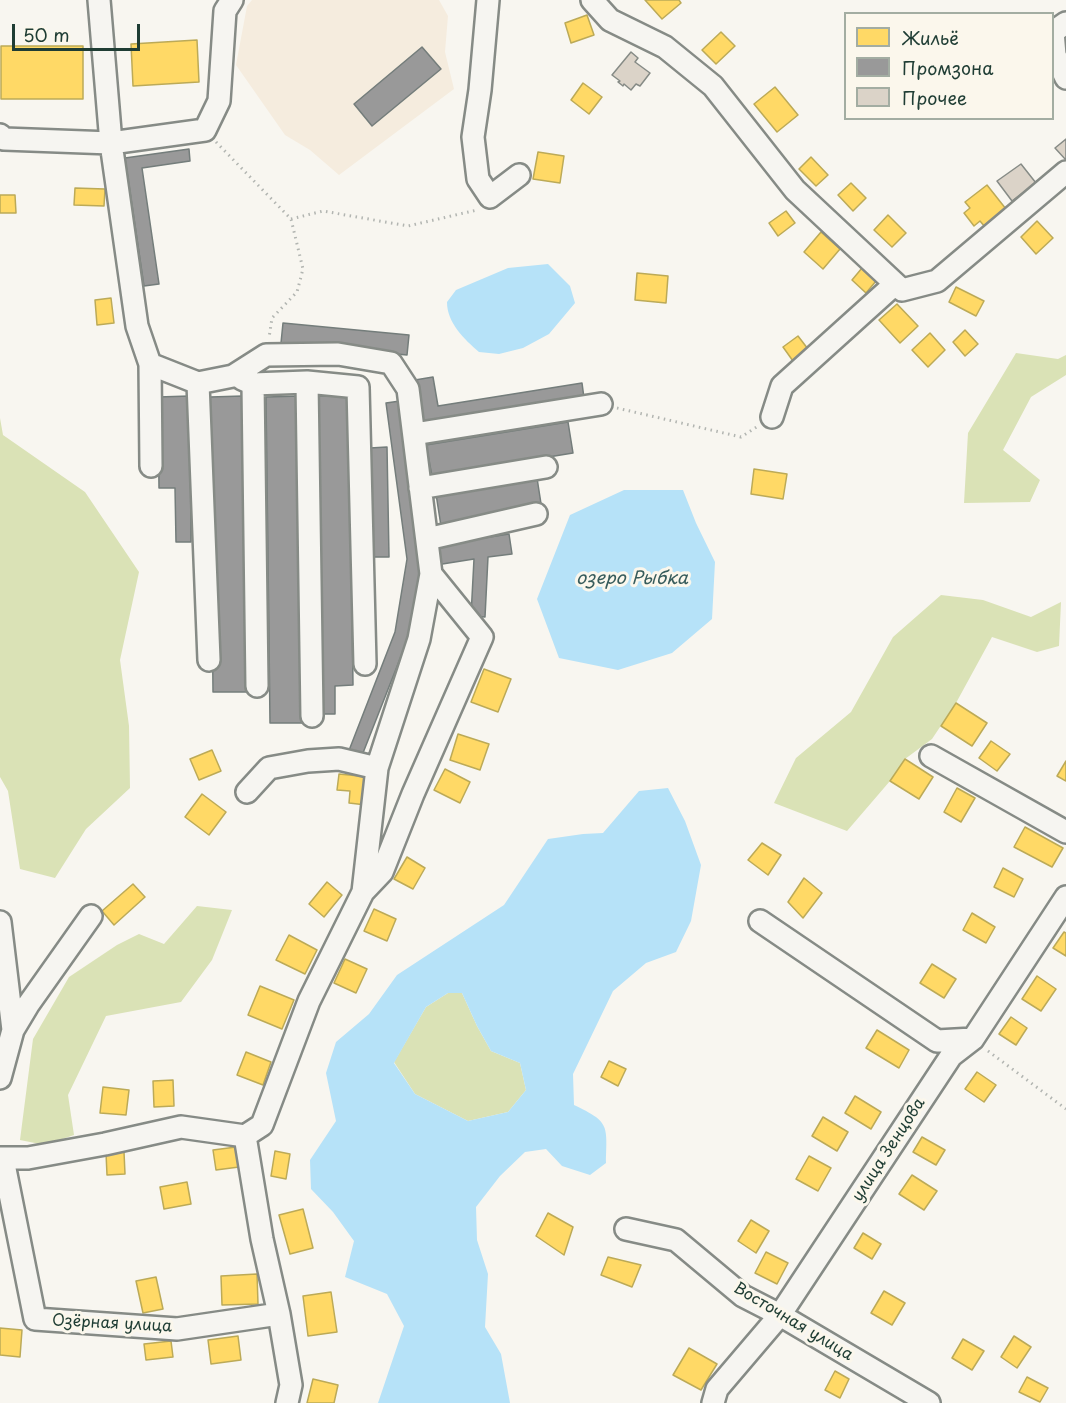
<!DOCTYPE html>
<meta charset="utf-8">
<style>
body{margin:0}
#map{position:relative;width:1066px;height:1403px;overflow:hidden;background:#f8f6f0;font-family:"Playpen Sans",sans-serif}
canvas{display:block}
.legend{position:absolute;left:844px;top:12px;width:210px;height:108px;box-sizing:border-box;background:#fbf7ec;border:2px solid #a3ada2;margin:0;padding:8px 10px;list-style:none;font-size:18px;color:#1f3d34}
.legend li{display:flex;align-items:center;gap:12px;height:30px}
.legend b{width:30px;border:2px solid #a3ada2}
.scale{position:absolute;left:12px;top:24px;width:128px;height:27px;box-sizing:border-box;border:3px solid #1f3d34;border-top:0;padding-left:8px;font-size:18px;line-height:21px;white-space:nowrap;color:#1f3d34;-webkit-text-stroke:4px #fbf7ec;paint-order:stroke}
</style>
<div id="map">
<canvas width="1066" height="1403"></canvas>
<ul class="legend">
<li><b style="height:16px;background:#ffd966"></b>Жильё</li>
<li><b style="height:16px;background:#999"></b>Промзона</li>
<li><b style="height:16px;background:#dbd3c8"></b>Прочее</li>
</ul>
<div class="scale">50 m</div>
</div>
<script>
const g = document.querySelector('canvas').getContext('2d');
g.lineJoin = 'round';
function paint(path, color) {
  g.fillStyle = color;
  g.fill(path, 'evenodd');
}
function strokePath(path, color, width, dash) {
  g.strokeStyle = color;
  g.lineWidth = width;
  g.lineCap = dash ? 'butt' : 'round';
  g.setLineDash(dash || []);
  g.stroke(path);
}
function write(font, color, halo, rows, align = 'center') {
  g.font = font + ' "Playpen Sans",sans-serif';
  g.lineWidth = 6;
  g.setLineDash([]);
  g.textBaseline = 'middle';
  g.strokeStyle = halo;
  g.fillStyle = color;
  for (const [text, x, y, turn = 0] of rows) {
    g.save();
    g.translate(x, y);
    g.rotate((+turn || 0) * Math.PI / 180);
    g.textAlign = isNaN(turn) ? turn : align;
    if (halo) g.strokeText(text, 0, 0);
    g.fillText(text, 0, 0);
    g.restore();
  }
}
const built = new Path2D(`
 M252,0H439L448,16L445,52L454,89L339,175L310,150L285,135L236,65L247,6Z`);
const green = new Path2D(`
 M1016,353L1058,359L1066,355V375L1031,397L1003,450L1040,480L1030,502L964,503L968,433Z
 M0,418L3,435L85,492L139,572L120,660L129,726L130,788L86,829L55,878L20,869L8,791L0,777Z
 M941,595L983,600L1031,617L1061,602L1059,646L1037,652L992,637L956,703L932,739L905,759L890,781L847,831L774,803L796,758L851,712L893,637Z
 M197,906L232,910L212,960L181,1002L106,1016L68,1095L74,1135L45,1145L20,1140L33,1039L69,977L117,945L139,934L164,944Z
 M448,993H462L477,1026L491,1051L520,1063L526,1090L508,1112L468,1121L415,1094L394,1062L426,1007Z`);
const water = new Path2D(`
 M548,264L570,286L575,303L549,334L523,348L499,354L479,352C464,339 447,323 447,302L456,290L508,268Z
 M624,490H683L696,523L715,562L712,619L672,653L618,670L559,658L537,599L570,515Z
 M668,788L685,821L701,865L691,921L676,952L646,963L613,991L573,1074L574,1105C610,1122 607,1125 606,1163L590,1175L562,1166L546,1149L525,1152L500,1176L476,1207L477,1240L488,1274L485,1327L501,1354L510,1403H378L404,1326L387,1294L345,1277L354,1241L333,1212L311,1189L310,1160L336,1121L326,1073L336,1042L369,1014L397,975L504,905L548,839L583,834L603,833L639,791ZM448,993H462L477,1026L491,1051L520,1063L526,1090L508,1112L468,1121L415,1094L394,1063L426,1007Z`);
const homes = new Path2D(`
 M645,0H679L681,3L662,19Z
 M587,15L594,35L571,43L565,23Z
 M721,32L735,46L716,64L702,50Z
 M197,40L199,82L133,86L131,44Z
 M1,46H83V99H1Z
 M583,83L602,97L589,114L571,100Z
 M775,87L798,115L777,132L754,104Z
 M538,152L564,156L560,183L533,179Z
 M811,157L828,175L816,186L799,169Z
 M851,183L866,198L853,211L838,195Z
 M987,185L1006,209L985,227L980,221L974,226L964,213L970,208L965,202Z
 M75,188L105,189L104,206L74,205Z
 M0,195H15L16,213H0Z
 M786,211L795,223L778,236L769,223Z
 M888,215L906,233L892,247L874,230Z
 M1037,221L1053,238L1036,254L1021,237Z
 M821,232L840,249L823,269L804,252Z
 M862,268L876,281L866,293L852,280Z
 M637,273L668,276L666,303L635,300Z
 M956,287L984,301L976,316L949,302Z
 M111,298L114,323L97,325L95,300Z
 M897,304L918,326L900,343L879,320Z
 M965,330L978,344L965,356L953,342Z
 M930,333L945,350L928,367L912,350Z
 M798,336L808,349L793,361L783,347Z
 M754,469L787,474L783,499L751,494Z
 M484,669L511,679L498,712L471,702Z
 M956,703L987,723L972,746L941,726Z
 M458,734L489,744L480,770L450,760Z
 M991,741L1010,754L997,771L979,758Z
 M212,750L221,771L199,780L190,759Z
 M905,759L933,777L919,799L890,781Z
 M1066,761V781L1057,776Z
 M445,769L470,782L460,803L434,790Z
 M339,774L369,777L366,805L349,803L350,791L337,790Z
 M957,788L975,798L961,822L944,812Z
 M202,794L226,812L209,835L185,817Z
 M1025,827L1063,848L1052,867L1014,847Z
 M762,843L781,855L768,875L748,860Z
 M407,857L425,868L413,889L394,879Z
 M1003,868L1023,879L1014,897L994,887Z
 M804,878L822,893L803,918L788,902Z
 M327,882L342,895L324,917L309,904Z
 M133,884L145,897L114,925L102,911Z
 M374,909L396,919L387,941L364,931Z
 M972,913L995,927L986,943L963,930Z
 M1064,932L1066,933V956L1053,948Z
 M289,935L317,950L305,974L276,960Z
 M345,959L367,969L356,993L334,983Z
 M932,964L956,979L944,998L920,983Z
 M1037,976L1056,989L1041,1011L1022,999Z
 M260,986L294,1000L282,1029L248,1015Z
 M1011,1017L1027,1028L1016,1045L999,1034Z
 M877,1030L909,1050L899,1068L866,1048Z
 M246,1052L271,1062L263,1085L237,1075Z
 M609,1061L626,1069L618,1086L601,1077Z
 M977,1072L996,1085L984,1102L965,1089Z
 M173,1080L174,1106L154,1107L153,1081Z
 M103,1087L129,1090L126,1115L100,1113Z
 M855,1096L881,1112L871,1129L845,1113Z
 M823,1117L848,1132L837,1151L812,1136Z
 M922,1137L945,1150L936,1165L913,1152Z
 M236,1147L239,1167L216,1170L213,1150Z
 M275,1151L290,1154L286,1179L271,1176Z
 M124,1152L125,1174L107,1175L106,1153Z
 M809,1156L831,1168L818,1191L796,1179Z
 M912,1175L937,1191L924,1210L899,1194Z
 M187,1182L191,1204L164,1209L160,1187Z
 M303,1209L313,1248L290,1254L279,1215Z
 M548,1213L573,1227L564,1255L536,1236Z
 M751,1220L769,1231L756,1253L738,1241Z
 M863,1233L881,1244L872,1259L854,1248Z
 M766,1252L788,1263L777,1284L755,1273Z
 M608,1257L641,1265L632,1287L601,1275Z
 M257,1274L258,1304L222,1305L221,1276Z
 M156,1277L163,1309L143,1313L136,1281Z
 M884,1291L905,1303L892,1325L871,1313Z
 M331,1292L337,1332L308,1336L303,1296Z
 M0,1328L22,1330L20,1357L0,1355Z
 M238,1336L241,1360L211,1364L208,1340Z
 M1014,1336L1031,1347L1017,1368L1001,1357Z
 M963,1339L984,1351L972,1370L952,1358Z
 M171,1341L173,1357L146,1360L144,1344Z
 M689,1348L717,1364L701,1390L673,1375Z
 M835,1371L849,1379L840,1398L825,1390Z
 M1027,1377L1048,1388L1040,1402L1019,1392Z
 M313,1379L338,1385L334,1403H307Z`);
const industry = new Path2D(`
 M422,47L441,69L372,126L354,104Z
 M189,149L190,161L142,168L159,284L144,286L125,158Z
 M283,323L409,335L407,355L281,343Z
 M433,377L438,406L582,383L584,398L423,425L415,380Z
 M190,396L191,542H176L175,488H159L158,397Z
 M243,396L247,692H213L210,397Z
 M300,396L304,723H270L266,397Z
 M315,396H349L353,685L335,686V714H319Z
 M400,401L422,559L409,636L361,758L348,753L395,632L407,559L386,403Z
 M568,422L573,453L432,476L426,445Z
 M387,447L389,557H372L370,448Z
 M537,478L542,510L441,526L436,494Z
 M509,534L512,554L488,557L485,617L471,616L474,559L436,565L433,546Z`);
const building = new Path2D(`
 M631,52L638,58L635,62L650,73L640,86L636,84L631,90L624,84L623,86L618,82L620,81L612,75Z
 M1066,139V160L1055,148Z
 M1021,164L1036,183L1012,201L997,181Z`);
const path = new Path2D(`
 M216,142L291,219L303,269L297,292L272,318L269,338
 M291,219L323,211L408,226L477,210
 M617,408L741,437L758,426
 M988,1051L1066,1109`);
const minor = new Path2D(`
 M99,0L111,143L205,130L219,101L225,11L232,0
 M488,0L480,90L473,137L478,179L490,197L519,175
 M592,0L610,20L665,47L713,86L795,190L902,290L937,281L1066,172
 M1066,23L1053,32L1055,55L1066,78
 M0,135L4,139L111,143L137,326L150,364L151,466
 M242,379L253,384L257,686
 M307,382L312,716
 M198,383L209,660
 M253,384L307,382L358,387L365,664
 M772,417L782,386L895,284
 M414,434L601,404
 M420,488L546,467
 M427,539L536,514
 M931,756L1066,832
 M247,792L269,768L308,761L339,759L377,768
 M363,892L382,872L413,794L482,637L431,574
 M760,921L937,1041L973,1039
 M0,922L13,1030
 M0,1078L13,1030L28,1005L91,916
 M245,1136L262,1239L279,1314L291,1385L287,1403
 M0,1158H28L105,1144L181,1127L245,1136L262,1125L309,1001L363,892L377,768L419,639L431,574L408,389L391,363L338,354L266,355L233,376L198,383L150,364
 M3,1159L35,1319L177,1329L279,1314
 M626,1229L676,1240L743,1296L780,1315L929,1403
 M713,1403L717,1389L780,1315L951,1056L973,1039L1066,897`);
const streetNames = [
 ["улица Зенцова",889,1150,-57],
 ["Восточная улица",793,1322,31],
 ["Озёрная улица",112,1324,3]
];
const waterNames = [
 ["озеро Рыбка",632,579]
];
paint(built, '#f5ecde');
paint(green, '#dae2b6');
paint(water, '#b6e2f8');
paint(homes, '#ffd966');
strokePath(homes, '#bcaa57', 1.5);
paint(industry, '#999');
strokePath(industry, '#747d7b', 1.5);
paint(building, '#dbd3c8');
strokePath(building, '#868b86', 1.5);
strokePath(minor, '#868b86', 26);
strokePath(path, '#b2b5b1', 3, [1.5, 4.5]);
strokePath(minor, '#f6f5f1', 21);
write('16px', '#1f3d34', '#fbf7ec', streetNames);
write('italic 18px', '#375c5c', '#fbf7ec', waterNames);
</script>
